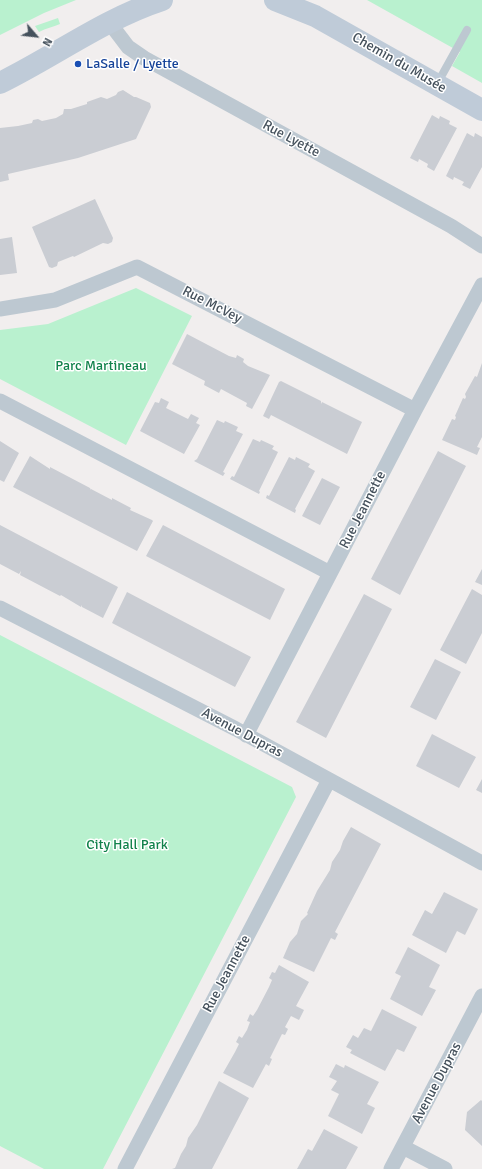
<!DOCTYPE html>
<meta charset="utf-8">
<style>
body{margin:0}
#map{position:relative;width:482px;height:1169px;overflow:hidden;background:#f1eeee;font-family:Signika,sans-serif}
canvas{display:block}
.north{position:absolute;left:16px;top:16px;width:40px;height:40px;-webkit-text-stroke:3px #fff;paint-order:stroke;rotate:118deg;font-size:11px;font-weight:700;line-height:16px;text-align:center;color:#45515c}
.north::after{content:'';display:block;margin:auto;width:14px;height:18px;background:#45515c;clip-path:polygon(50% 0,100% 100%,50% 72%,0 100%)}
</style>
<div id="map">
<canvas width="482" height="1169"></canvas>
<div class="north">N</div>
</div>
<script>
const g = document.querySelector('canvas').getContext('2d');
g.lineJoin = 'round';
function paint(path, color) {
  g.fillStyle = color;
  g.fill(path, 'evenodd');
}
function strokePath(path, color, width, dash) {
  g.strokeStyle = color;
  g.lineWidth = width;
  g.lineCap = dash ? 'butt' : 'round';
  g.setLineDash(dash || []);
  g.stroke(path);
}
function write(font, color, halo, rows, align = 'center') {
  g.font = font + ' Signika,sans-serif';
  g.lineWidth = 3;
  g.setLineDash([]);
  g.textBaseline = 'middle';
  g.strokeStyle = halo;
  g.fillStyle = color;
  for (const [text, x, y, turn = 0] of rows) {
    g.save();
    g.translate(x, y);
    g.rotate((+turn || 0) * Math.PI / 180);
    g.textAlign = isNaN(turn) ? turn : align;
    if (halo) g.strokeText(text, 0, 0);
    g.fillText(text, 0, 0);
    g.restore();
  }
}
const green = new Path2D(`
 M0,0H76L44,13L0,35Z
 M367,0H482V83L452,66L460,52Z
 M58,18L60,24C53,27 46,28 39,32L35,26Z
 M136,288L192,316L126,445L0,379V330L48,324Z
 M0,635L292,787L296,797L103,1169H44L0,1146Z`);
const building = new Path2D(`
 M123,90L134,97H136L150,103L151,107L136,139L78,158L8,174L9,180L0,182V128L18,126L32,123L33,120L38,119L42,121L56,118L63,114L64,109H71L87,104V102L101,97L107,99L116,95L118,92Z
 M432,115L439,119L440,116L450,121L449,124L457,128L434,171L427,167L428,164L419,159L418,162L410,158Z
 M467,133L474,137L475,133L482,137V167L470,189L462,185L464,182L454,177L453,180L446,176Z
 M95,199L113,238L112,242L108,244L103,243L74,257L73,256L58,262L57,266L52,268L49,267L32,227Z
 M12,237L17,273L0,275V239Z
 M187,334L229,356L236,358L237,355L244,359L243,362L248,366L270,375L252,409L246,406L247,403L221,389L219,393L204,385L205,381L172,364Z
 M482,363V437L477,447L480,448L477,455L442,440L452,419L455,420L456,417L455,416L463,398L465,399L466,397L465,394L475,376L477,377Z
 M281,381L321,401V404L322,402L362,422L347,454L271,415L269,419L263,416L279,382Z
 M161,398L169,402L166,408L188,419L191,414L199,418L196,423L200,425L184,454L140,431L155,402L159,403Z
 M217,420L224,423L225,421L238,427L236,431L243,434L223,472L225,473L223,476L194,461L197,459Z
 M253,439L260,442L261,440L274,446L272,449L278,452L259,491L260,492L259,494L230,479L232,476L234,477Z
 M0,441L19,453L4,482L0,480Z
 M438,451L466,466L400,595L371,579Z
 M30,456L50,469V467L90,488L91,490V489L112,500V498L131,508L130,510L152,520L153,521L137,551L13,487Z
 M289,457L295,460L296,457L310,464L308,467L315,471L295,509L296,510L295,513L266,498L267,495L269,496Z
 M322,478L340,487L320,525L302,516Z
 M0,525L118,587L103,618L82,607L81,605V607L61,595L60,596L20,575L21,571L19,574L0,564Z
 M163,525L285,589L270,620L146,556Z
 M482,569V585L475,582Z
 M472,589L482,595V633L466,664L440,650Z
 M127,592L251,657L235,687L112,623Z
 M364,594L392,609L326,738L296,722Z
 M435,659L461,672L436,720L410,707Z
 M432,734L476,757L459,788L416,766Z
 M482,779V793L476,790Z
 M351,827L381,844L335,932L338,934L335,940L331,938L314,972L283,958L290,942L297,934L301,921L308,914L307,913L317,891L330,870L332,862L340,850L343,841Z
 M444,892L478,909L465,935L457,931L446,953L412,935L425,910L432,914Z
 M408,947L440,965L429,987L436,990L422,1016L390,999L401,976L395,973Z
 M279,965L309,982L296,1006L304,1010L299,1020L291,1016L285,1027L288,1029L285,1035L282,1034L270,1058L272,1059L269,1066L266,1064L253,1088L223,1073L235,1052L239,1044L236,1042L239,1036L242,1038L247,1030L250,1022L247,1021L250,1014L253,1016L257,1010L269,987L272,980L269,978L272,972L275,973Z
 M382,1009L417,1027L404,1052L397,1049L385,1071L350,1053L352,1050L346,1047L353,1035L358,1038L364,1028L371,1031Z
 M336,1064L344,1068L345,1065L379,1082L367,1104L375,1108L362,1134L328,1116L339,1094L331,1090L337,1081L329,1077Z
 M219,1081L249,1098L212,1169H172L175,1168L181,1154L186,1146L188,1138L197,1125Z
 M481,1100L482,1101V1146L465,1130L467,1112Z
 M324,1129L358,1147L346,1169H297L308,1149L312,1151Z`);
const lane = new Path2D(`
 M437,84L467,30`);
const street = new Path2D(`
 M109,22L128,47L144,58L451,226L482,246
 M0,309L55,300L137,267L415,410
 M0,401L330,573
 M0,608L236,729L482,863
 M246,735L415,410L482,285
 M403,1147L445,1169
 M125,1169L329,780
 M391,1169L482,996`);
const secondary = new Path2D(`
 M275,0L315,16L482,110
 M0,83C55,56 104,19 162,0`);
const markers = [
 [78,64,4,"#1a4fb4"]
];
const streetNames = [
 ["Chemin du Musée",399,63,30],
 ["Rue Lyette",291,139,28],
 ["Rue McVey",212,305,27],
 ["Rue Jeannette",363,510,-63],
 ["Avenue Dupras",242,733,28],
 ["Rue Jeannette",227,974,-62],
 ["Avenue Dupras",437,1083,-62]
];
const transitNames = [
 ["LaSalle / Lyette",86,64]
];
const parkNames = [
 ["Parc Martineau",101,366],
 ["City Hall Park",127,845]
];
paint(green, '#b9f1cf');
paint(building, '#cacdd3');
strokePath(lane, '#bdc8d1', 8);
strokePath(street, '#bdc8d1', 15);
strokePath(secondary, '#bfcbd8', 22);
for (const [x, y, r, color] of markers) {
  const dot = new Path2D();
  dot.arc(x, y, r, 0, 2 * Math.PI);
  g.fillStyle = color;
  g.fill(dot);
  strokePath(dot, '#fff', 1.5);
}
write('14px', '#45515c', '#fff', streetNames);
write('14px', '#164399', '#fff', transitNames, 'left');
write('14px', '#11824b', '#fff', parkNames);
</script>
